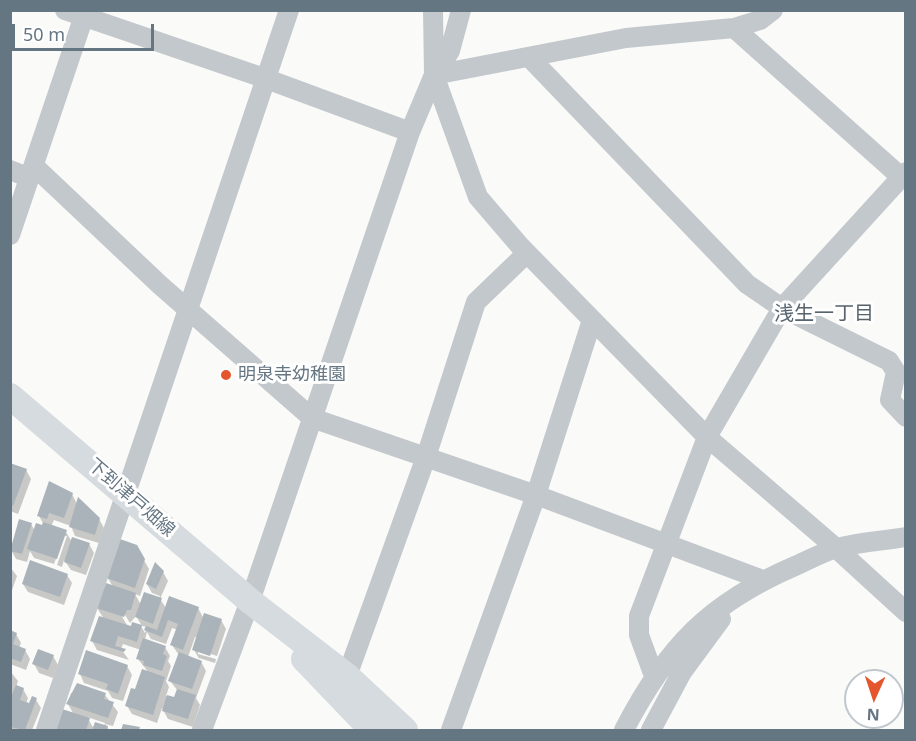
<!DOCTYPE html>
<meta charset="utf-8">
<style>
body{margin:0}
#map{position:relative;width:916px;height:741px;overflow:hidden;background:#fafaf8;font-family:"Noto Sans",sans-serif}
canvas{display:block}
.frame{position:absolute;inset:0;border:12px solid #657683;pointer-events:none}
.north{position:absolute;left:844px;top:669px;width:60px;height:60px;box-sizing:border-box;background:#fff;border:2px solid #c1c8cd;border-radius:50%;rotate:183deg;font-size:16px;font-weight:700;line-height:24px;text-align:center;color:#657683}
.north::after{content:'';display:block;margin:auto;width:21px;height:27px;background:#e4572e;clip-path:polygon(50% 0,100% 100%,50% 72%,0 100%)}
.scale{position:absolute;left:12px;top:24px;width:142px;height:27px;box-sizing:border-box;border:3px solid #657683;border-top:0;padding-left:8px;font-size:18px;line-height:21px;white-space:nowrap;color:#657683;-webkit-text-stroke:4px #fff;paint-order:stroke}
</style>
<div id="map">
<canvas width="916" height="741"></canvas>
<div class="frame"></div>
<div class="north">N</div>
<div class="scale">50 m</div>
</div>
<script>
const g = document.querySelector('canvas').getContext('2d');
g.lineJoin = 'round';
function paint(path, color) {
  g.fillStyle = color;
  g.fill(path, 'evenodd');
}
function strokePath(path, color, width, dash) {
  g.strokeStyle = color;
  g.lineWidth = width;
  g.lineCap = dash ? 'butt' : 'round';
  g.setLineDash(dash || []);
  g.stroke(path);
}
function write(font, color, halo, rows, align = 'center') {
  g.font = font + ' "Noto Sans","Noto Sans JP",sans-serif';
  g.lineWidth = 6;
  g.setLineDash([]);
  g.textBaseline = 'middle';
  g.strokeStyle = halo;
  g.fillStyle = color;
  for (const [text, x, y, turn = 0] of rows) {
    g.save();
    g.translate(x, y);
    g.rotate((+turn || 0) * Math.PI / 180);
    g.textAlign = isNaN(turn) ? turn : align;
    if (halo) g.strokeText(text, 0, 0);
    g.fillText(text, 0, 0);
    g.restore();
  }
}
const shadow = new Path2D(`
 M10,465L26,470L31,479L18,514L10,511Z
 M72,494L77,504L99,519L104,528L99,543L75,536L71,526L54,520L51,527L66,532L72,542L89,544L94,553L86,575L71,570L64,560L62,567L57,565L67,536H64L54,564L34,558L30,551L27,562L16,559L11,550L31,524L35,531L44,525L39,516Z
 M136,546L149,569L140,596L135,594L141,605L159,598L160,596L152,593L147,584L163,572L168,581L160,599L166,608H198L204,619L221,620L226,629L217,656L198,650V654L216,659L215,663L199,658L206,671L196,698L200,705L193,727L168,719L162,708L157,723L132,714L127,706L149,673L138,659L141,650L123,644L121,649L129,660L97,650L92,641L104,619L97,608L113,587L108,578ZM122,610L130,623L136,616L142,626L147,627L145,633L141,626L128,627L119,611ZM172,628L178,630L172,645L179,655L170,681L178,691L175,699L166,696L169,687L166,681L171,666L168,661L170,656L165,647L145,640L147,632L151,639L166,644ZM195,637L198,638L194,650L201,662L188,657Z
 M10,567L17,576L10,596Z
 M67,575L72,583L64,605L28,592L23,584Z
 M10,632L16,634L21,643L19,648L25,650L30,659L26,670L10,664Z
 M53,656L58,665L53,678L39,673L34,664Z
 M127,666L132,675L123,701L112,698L108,691L84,683L80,674Z
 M10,671L18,681L16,687L23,689L28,698L26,704L30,705L36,700L41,708L32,730H10Z
 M71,693L105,695L118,712L113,726L105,724L109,730H56L74,715L68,704ZM87,717L105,723L104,726L94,729Z`);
const building = new Path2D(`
 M10,463L27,469L13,506L10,505Z
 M49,481L73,493L64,518L49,513L47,519L37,516Z
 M78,497L100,518L95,535L69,527Z
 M19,519L32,523L22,554L10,551Z
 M43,522L67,530L57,559L27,549L36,523L42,525Z
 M72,537L90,543L81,568L64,562Z
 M120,539L137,545L145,559L135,588L106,578Z
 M30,560L68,574L60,597L22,584Z
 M155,562L164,571L156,589L146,584Z
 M106,583L136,593L131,610H127L124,617L96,608Z
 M144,592L162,598L153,624L135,617Z
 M169,596L199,607L183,650L170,645L178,624L168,620L162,637L144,630L146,626L157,630Z
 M204,613L222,619L210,656L192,650Z
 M99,616L131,626L132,622L142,625L137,642L118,636L115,646L126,649L124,652L90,641Z
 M10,630L17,633L13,644L26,649L21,662L10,658Z
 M143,638L166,646L163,654L167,656L162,671L143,665L144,661L136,659Z
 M38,649L54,655L48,670L32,664Z
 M86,650L128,665L118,694L106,689L108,684L78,674Z
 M179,652L202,661L192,689L168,681Z
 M142,669L165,677L153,715L125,706L131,688L135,689Z
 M77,683L106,693L104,699L114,702L108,718L66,704Z
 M16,685L24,688L20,700L29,703L32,696L37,698L25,730L10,727V699Z
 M177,689L196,695L188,719L162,711L167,695L174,697Z
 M62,709L90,718L86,730H54Z
 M95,722L108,726L107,730H92Z
 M123,724L140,727L139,730H121Z`);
const minor = new Path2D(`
 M65,10L264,78L410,132
 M433,10L434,75L478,197L520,246L707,437L836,548L906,612
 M734,28L901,177
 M530,58L747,284L782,308L889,361L896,372L890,400L906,417
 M434,75L626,38L734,28L760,20L773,10
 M34,166L160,285L312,418L536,495L763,580
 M10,170L30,178
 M10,235L86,10
 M347,676L426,457L476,302L527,253
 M654,676L639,635V616L707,437L782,308L906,172
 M46,730L289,10
 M202,730L250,601L410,132L434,75L450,51L461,10
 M451,730L536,495L592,320
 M624,730C667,647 709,603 795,566C809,560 823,552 837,548C859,542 883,541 906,537
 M651,730L682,672L721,619`);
const major = new Path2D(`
 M10,396L250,601L347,676L405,730
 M304,659L372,730`);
const markers = [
 [226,375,6,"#e4572e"]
];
const poiNames = [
 ["明泉寺幼稚園",238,375]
];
const streetNames = [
 ["下到津戸畑線",131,498,41]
];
const neighbourhoodNames = [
 ["浅生一丁目",824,314]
];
paint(shadow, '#0003');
paint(building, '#aab3b9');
strokePath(minor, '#c3c8cc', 20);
strokePath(major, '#d6dbdf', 26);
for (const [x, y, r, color] of markers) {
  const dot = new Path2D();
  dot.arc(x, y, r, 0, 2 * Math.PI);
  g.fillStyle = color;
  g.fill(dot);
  strokePath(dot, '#fff', 2);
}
write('18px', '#657683', '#fff', poiNames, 'left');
write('18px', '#657683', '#fff', streetNames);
write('20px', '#57646e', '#fff', neighbourhoodNames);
</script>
